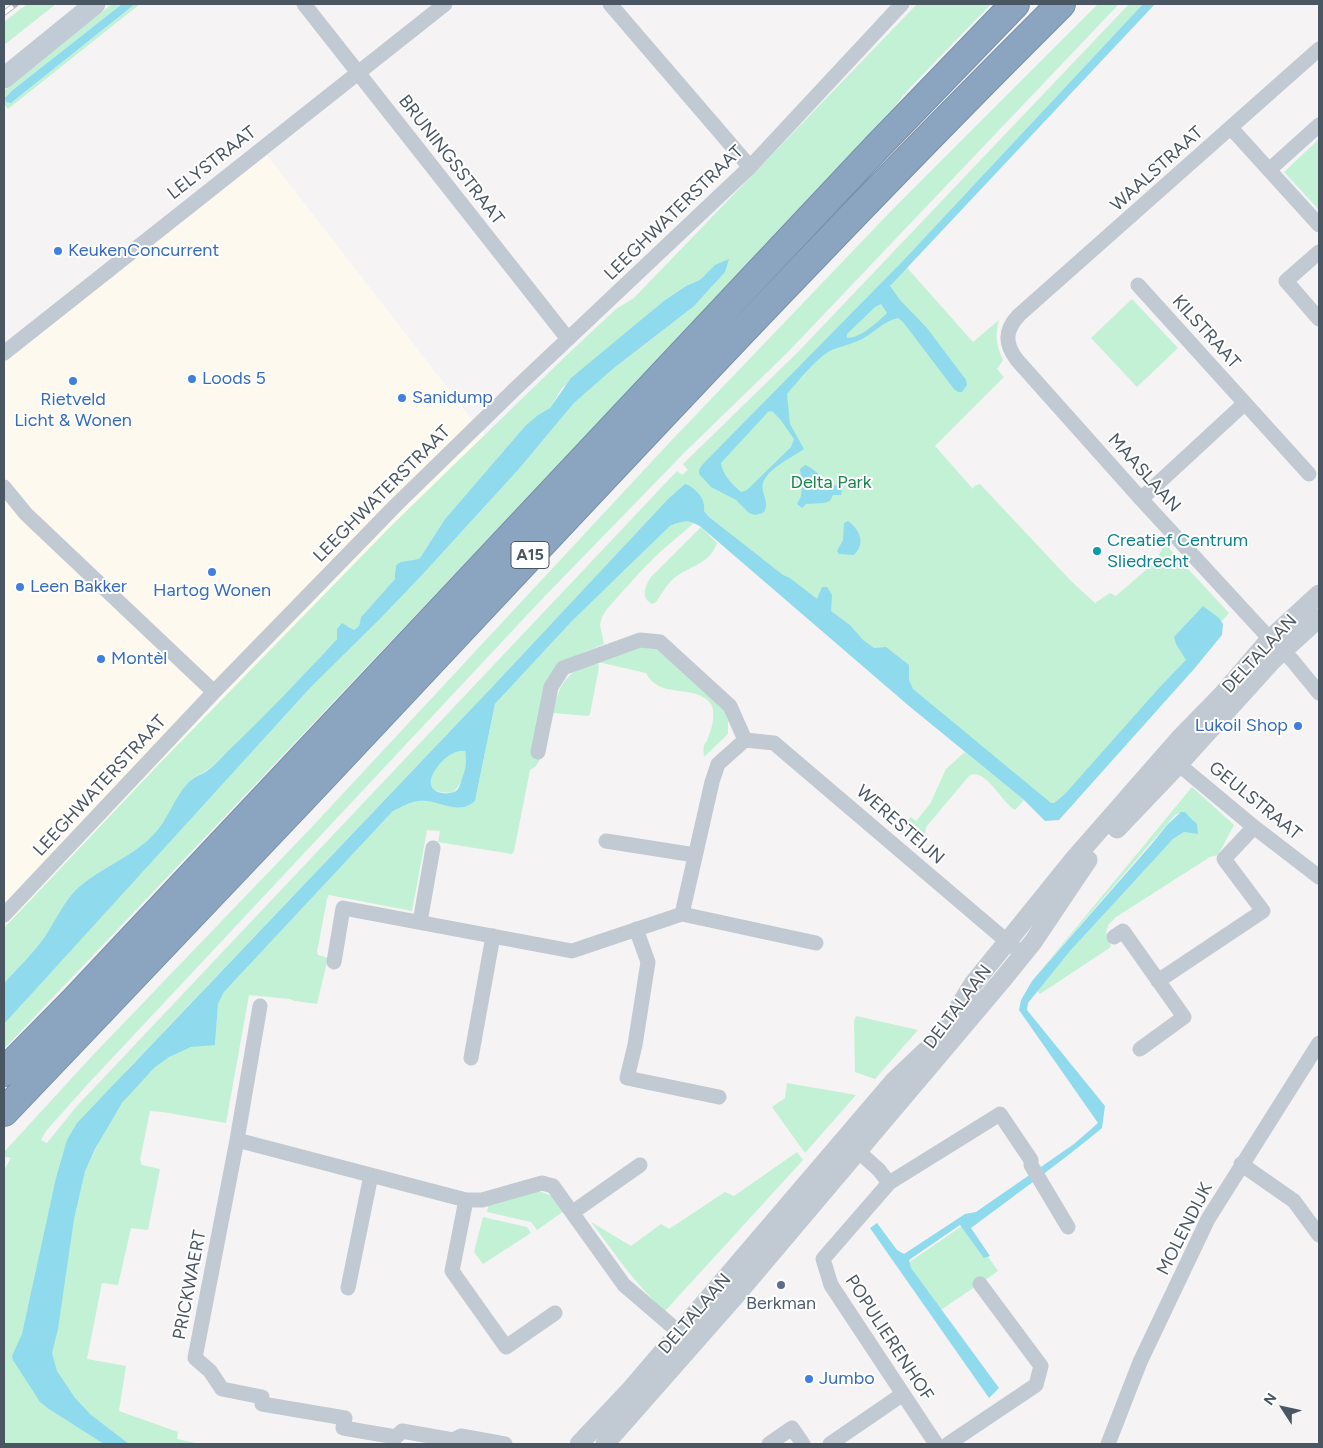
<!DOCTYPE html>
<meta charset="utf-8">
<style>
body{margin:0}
#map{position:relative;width:1323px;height:1448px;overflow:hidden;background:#f5f3f3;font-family:Figtree,sans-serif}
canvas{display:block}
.frame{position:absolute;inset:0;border:5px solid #4a5661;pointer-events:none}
.north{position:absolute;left:1258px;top:1383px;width:50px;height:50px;-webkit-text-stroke:4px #fff;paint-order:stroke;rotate:305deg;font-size:14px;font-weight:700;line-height:20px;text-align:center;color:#4a5661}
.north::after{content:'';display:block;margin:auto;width:18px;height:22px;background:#4a5661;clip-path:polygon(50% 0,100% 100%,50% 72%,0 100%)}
</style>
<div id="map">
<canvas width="1323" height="1448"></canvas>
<div class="frame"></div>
<div class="north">N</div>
</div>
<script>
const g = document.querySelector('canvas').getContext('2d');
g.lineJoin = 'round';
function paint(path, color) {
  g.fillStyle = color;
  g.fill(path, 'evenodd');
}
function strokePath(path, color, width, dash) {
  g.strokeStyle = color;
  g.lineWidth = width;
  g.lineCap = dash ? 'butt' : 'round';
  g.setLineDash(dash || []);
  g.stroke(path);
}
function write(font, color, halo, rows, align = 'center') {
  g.font = font + ' Figtree,sans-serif';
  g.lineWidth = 4;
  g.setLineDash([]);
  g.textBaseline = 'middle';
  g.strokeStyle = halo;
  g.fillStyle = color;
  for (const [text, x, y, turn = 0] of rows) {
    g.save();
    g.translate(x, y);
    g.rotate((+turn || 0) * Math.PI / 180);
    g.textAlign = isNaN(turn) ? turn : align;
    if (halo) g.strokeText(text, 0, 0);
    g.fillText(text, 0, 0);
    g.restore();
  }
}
const commercial = new Path2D(`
 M267,155L492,445L20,931L4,916V363Z`);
const green = new Path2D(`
 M27,4H56L4,45V22Z
 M112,4H122L14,89L11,103L135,4H140L8,109L4,104V91Z
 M917,4H991L906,92L895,106L601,420L4,1049V1024L34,990L311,687L380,619L423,574L518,470L574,403L614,368L693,307L705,274L701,280L686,286L665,300L562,388L550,408L538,415L526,425L445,519L420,558L414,561H404L395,567V579L361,617L359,626L354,630L348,626L337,629V639C301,678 265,717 227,753C220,759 214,766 207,770C202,774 195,776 191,780C175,797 169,820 152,836C130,859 94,870 73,893C61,907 54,923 44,938C32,954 18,968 4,983V928L159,764L392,525L569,353L616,309L634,298Z
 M1098,4H1119L789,351L684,453L543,598L87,1085L46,1131L41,1140L47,1143L76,1107L677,471L682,475L688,470L683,464L798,352L1129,4H1143L902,262L973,342L999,320C995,335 996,345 1003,360L997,369L1004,377L935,446L973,489L974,486L980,484L1072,582L1095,603L1110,593L1116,596L1155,562L1165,544L1229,613L1049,821L674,493L494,685L128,1069L88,1165C108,1122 142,1059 192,1047C199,1045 207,1045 215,1045L218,1004L224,992L393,811C402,807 409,802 419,801C439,799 457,817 475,801L495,704L572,621L670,526L683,521L694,523L660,552L640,572L607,609L602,617L600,625L604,644L569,659L559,666L542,756L536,766L530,770L514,851L512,854L438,842L440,831L427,830L412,911L329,895L327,899L317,952L318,955L328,958L317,1004L295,1001L290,999L249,995L226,1123L163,1112L150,1111L140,1160L142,1165L160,1169L148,1230L131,1228L118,1285L102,1283L87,1359L126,1366L119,1411L178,1432L177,1439L200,1444H4V1170L11,1158L7,1157L4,1158V1152L93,1055L310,829L670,442L892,210Z
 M1318,140L1319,141V210L1284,172Z
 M1132,299L1178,348L1137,387L1091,338Z
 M701,527L717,543C709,566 688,565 672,580C666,586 661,595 656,602L652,604C640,597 645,587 651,577Z
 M641,646L658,649L725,711L728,721V734L704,757C704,754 703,748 704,745C705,743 707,741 708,738C712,730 716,712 711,704C696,683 659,700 646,673L598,662L599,667L590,714L588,716L553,713C557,695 560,682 575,671Z
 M460,751H465C465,752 467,759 467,759C467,767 460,789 453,792C446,794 440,792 434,790L430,783V777L442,759L450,754Z
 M965,752L1024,800L1015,810C1001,802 985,766 969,776L926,827L924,840H921L904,825L911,817L916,821L930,804L946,769Z
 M1192,787L1234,825L1218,855L1210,857L1116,917L1109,924L1106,932L1111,947L1040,994L1037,991L1070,951L1148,865L1173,839L1184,832L1194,820C1187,814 1184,810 1175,815L1032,981Z
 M856,1016L918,1030L875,1079L855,1072L854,1021Z
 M787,1083L856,1095L805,1153L772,1107L785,1098Z
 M797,1152L803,1160L665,1311C636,1286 614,1252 591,1222L631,1246L661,1224L669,1229L725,1192L734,1196Z
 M536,1190L552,1196L564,1211L537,1230L531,1222L487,1212L489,1202Z
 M483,1217L527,1227L531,1233L483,1264L474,1252Z
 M965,1224L998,1271L938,1312L905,1265Z`);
const water = new Path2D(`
 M122,4H135L11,103L6,102L5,98L14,89Z
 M1143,4H1155L890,286L900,300L927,328L966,380L967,385L962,392H958L954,389L903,322L898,318C884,321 876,331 864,338C854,344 836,347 828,352C812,363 800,379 787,394L790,424L804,449C792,458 758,472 763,491C765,500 769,505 763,513L755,515L749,513L736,500L711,487L699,474V470L702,465L899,265ZM881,304L887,313C878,322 859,339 847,338V334L875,307ZM772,411L780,419L794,439L791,447L747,490L741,492C732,484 722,474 721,463L768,412Z
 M729,259L725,272L693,307L614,368L574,403L518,470L423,574L380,619L311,687L4,1024V983C18,968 32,954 44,938C54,923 61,907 73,893C94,870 130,859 152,836C168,821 173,799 188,783C193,777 201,775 207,771C215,765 222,757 229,750C267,714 302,677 337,639V629L342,623L354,630L359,626L361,617L395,579C395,576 395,569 396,566C400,559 413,562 420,558L445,519L526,425L538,415L550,408L571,378L665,300L686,286L700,280L715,265Z
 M805,465C814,469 820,475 828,482C832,485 838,485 842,489L841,495H833L830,501L824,503L806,504L802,508L797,504L801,496L802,486L800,469Z
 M685,484C696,488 706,499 704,511L709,517L783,575L790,578L817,599L822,587H827L832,595L831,611L850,625L863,640L874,648L886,647L909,665V680L913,689L1051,803H1054L1065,794L1159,688L1186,660L1176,644L1174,637L1203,606L1219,618L1223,624L1222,635L1194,669L1059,820L1045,821L1024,800L909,706L701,527C688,519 683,521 670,526L572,621L495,704L475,801C457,817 439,799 419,801C409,802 402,807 393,811L224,992L218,1004L215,1045L191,1047L169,1057L154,1068L122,1103L95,1149L85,1171L74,1219L58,1329L52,1353L57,1371L75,1398L91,1415L129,1444H104L49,1409L40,1402L13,1360L12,1356L22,1334L56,1178L67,1140L77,1123L494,685L669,498ZM460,751H465C467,761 466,769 462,778C461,781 460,786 458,789C451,798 418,794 436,769C443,759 448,754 460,751Z
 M848,521C860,530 866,543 854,555L839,554L837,551L843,540L844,523Z
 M1181,812H1185L1197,824L1198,834L1184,832L1173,839L1070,951L1028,1003L1027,1010L1105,1106L1102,1128C1060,1163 1015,1195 971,1228L990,1256L984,1258L960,1225L909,1260L911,1268L999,1388L989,1398L870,1228L877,1223L897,1250L904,1254L965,1214L976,1212L1074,1144L1098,1123L1019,1010L1021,1000L1032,981L1150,846L1167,825Z`);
const minor = new Path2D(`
 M304,4L568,339
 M610,4L750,167
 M1319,49L1019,315C1004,331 1005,344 1017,360L1141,499L1270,639L1292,660L1319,693
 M1231,128L1319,225
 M1269,170L1319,125
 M1319,252L1286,281L1319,319
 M1138,285L1309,474
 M4,353L445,4
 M4,487L26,514L214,692
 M1141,499L1245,403
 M538,752L551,687L563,668L640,640L660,642L730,706L745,740
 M1171,758L1254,827L1319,877
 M606,841L695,855
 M682,914L816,943
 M4,915L214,692L396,505L516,388L750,167L902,4
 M420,922L433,848
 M636,929L648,962L635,1045L627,1078L719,1097
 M1114,937L1123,931L1184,1017L1140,1049
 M334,962L343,908L572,951L682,914L712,782L718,764L745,740L774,743L1023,955
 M1158,981L1263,911L1224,859L1254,827
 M260,1006L237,1140L195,1358L210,1371L222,1389L262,1397V1404L345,1418L343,1428L396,1437L402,1431L453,1440L461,1436L505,1444
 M471,1058L493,936
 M237,1140L466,1200H482L542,1183L553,1186L624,1285L687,1339
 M850,1144L879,1170L889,1183
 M1241,1164L1294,1201L1319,1235
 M466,1200L452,1271L506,1347L555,1313
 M573,1212L640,1165
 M348,1288L371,1175
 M769,1444L792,1428L803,1444
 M830,1444L903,1394
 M936,1444L831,1285L823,1259L889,1183L1000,1114L1031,1160V1165L1068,1227
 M948,1444L1036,1385L1041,1366L980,1284
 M1108,1444L1140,1362L1208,1219L1319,1043`);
const tertiary = new Path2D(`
 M1117,829L1179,764L1273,660L1319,618
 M579,1444L631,1389L894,1081L932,1045L946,1028L973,984L1007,942L1074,859L1179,739L1222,695L1270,639L1319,594
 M605,1444L738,1293L1003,979L1033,942L1088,860`);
const secondary = new Path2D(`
 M4,78L95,4`);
const motorway = new Path2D(`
 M4,1072L74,1001L877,147L1015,4
 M4,1112C103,1008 203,904 301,800C553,533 801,263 1061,4`);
const rail = new Path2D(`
 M4,13L16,4`);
const markers = [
 [58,251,5,"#3f7fe0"],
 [192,379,5,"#3f7fe0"],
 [73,381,5,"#3f7fe0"],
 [402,398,5,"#3f7fe0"],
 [1097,551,5,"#0f9aa8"],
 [212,572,5,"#3f7fe0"],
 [20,587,5,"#3f7fe0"],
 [101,659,5,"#3f7fe0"],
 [1298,726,5,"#3f7fe0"],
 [781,1285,5,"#5c6f8a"],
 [809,1379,5,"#3f7fe0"]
];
const shields = [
 [530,555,38]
];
const shieldNames = [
 ["A15",530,555]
];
const streetNames = [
 ["BRUNINGSSTRAAT",451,160,52],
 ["LELYSTRAAT",212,163,-38],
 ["WAALSTRAAT",1157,169,-42],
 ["LEEGHWATERSTRAAT",674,213,-44],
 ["KILSTRAAT",1206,332,48],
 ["MAASLAAN",1144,473,48],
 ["LEEGHWATERSTRAAT",382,494,-45],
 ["DELTALAAN",1260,654,-47],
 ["LEEGHWATERSTRAAT",100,786,-47],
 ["GEULSTRAAT",1255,801,39],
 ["WERESTEIJN",900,825,41],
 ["DELTALAAN",958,1007,-53],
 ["MOLENDIJK",1185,1229,-63],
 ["PRICKWAERT",190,1285,-79],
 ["DELTALAAN",695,1314,-49],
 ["POPULIERENHOF",889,1338,57]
];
const shopNames = [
 ["KeukenConcurrent",68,251],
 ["Loods 5",202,379],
 ["Sanidump",412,398],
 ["Rietveld",73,400,"center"],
 ["Licht & Wonen",73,421,"center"],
 ["Leen Bakker",30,587],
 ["Hartog Wonen",212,591,"center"],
 ["Montèl",111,659],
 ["Lukoil Shop",1288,726,"right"],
 ["Jumbo",819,1379]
];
const parkNames = [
 ["Delta Park",831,483]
];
const cultureNames = [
 ["Creatief Centrum",1107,541],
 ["Sliedrecht",1107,562]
];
const serviceNames = [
 ["Berkman",781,1304]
];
paint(commercial, '#fdf9ef');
paint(green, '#c3f1d5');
paint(water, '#90daee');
strokePath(motorway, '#7690ad', 30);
strokePath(minor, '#c1cad2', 15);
strokePath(tertiary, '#c1cad2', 19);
strokePath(secondary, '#c1cbd6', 21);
strokePath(motorway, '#8ba5c1', 28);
strokePath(rail, '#b5b8bd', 5.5);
strokePath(rail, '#fff', 4, [11]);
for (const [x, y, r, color] of markers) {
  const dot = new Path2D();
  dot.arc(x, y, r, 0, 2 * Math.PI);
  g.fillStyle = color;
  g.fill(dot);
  strokePath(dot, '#fff', 2);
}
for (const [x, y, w] of shields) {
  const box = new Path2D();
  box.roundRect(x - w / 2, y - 13.5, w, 27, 4);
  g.fillStyle = '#fff';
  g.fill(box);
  strokePath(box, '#4a5661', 1);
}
write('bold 16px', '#4a5661', null, shieldNames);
write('18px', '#4a5661', '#fff', streetNames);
write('18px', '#366cbe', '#fff', shopNames, 'left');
write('18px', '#17864f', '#fff', parkNames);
write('18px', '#0d838f', '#fff', cultureNames, 'left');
write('18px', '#4e5e75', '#fff', serviceNames);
</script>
